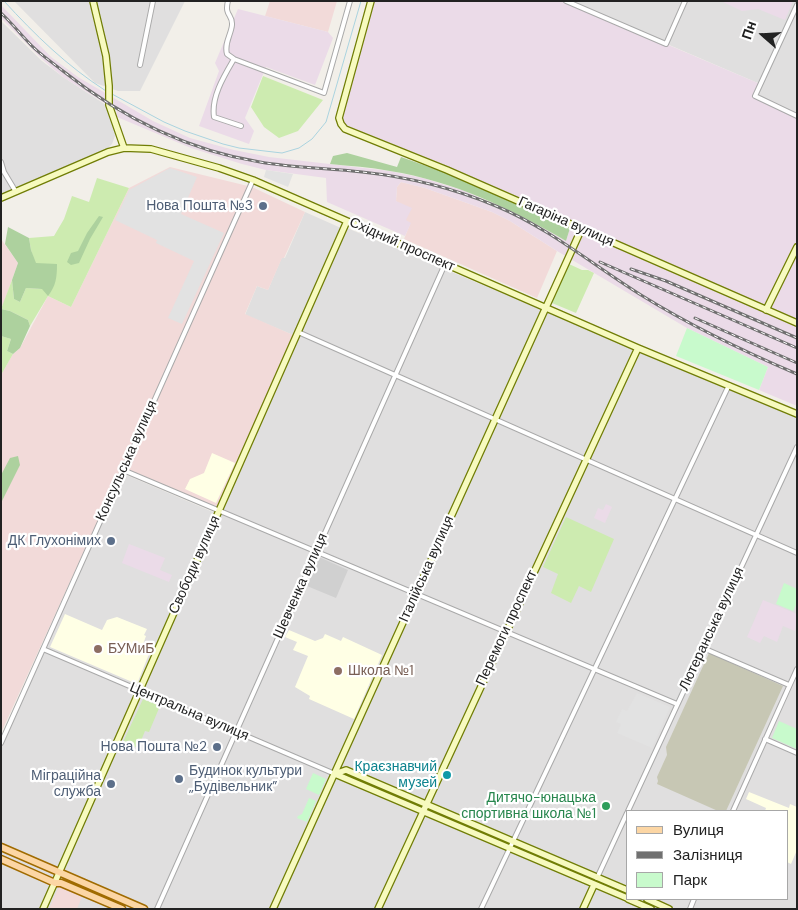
<!DOCTYPE html>
<meta charset="utf-8">
<style>
body{margin:0}
#map{position:relative;width:798px;height:910px;overflow:hidden;background:#f2efe9;font-family:"DM Sans",sans-serif}
canvas{display:block}
.frame{position:absolute;inset:0;border:2px solid #222;pointer-events:none}
.legend{position:absolute;left:626px;top:810px;width:162px;height:90px;box-sizing:border-box;background:#fff;border:1px solid #a7a7a7;margin:0;padding:6px 9px;list-style:none;font-size:15px;color:#222}
.legend li{display:flex;align-items:center;gap:10px;height:25px}
.legend b{width:25px;border:1px solid #a7a7a7}
.north{position:absolute;left:738px;top:10px;width:50px;height:50px;-webkit-text-stroke:4px #fff;paint-order:stroke;rotate:289deg;font-size:14px;font-weight:700;line-height:20px;text-align:center;color:#222}
.north::after{content:'';display:block;margin:auto;width:18px;height:22px;background:#222;clip-path:polygon(50% 0,100% 100%,50% 72%,0 100%)}
</style>
<div id="map">
<canvas width="798" height="910"></canvas>
<div class="frame"></div>
<ul class="legend">
<li><b style="height:6px;background:#fcd6a4"></b>Вулиця</li>
<li><b style="height:6px;background:#707070"></b>Залізниця</li>
<li><b style="height:14px;background:#c8facc"></b>Парк</li>
</ul>
<div class="north">Пн</div>
</div>
<script>
const g = document.querySelector('canvas').getContext('2d');
g.lineJoin = 'round';
function paint(path, color) {
  g.fillStyle = color;
  g.fill(path, 'evenodd');
}
function strokePath(path, color, width, dash) {
  g.strokeStyle = color;
  g.lineWidth = width;
  g.lineCap = dash ? 'butt' : 'round';
  g.setLineDash(dash || []);
  g.stroke(path);
}
function write(font, color, halo, rows, align = 'center') {
  g.font = font + ' "DM Sans",sans-serif';
  g.lineWidth = 4.5;
  g.setLineDash([]);
  g.textBaseline = 'middle';
  g.strokeStyle = halo;
  g.fillStyle = color;
  for (const [text, x, y, turn = 0] of rows) {
    g.save();
    g.translate(x, y);
    g.rotate((+turn || 0) * Math.PI / 180);
    g.textAlign = isNaN(turn) ? turn : align;
    if (halo) g.strokeText(text, 0, 0);
    g.fillText(text, 0, 0);
    g.restore();
  }
}
const residential = new Path2D(`
 M14,1H185L140,91H118L95,83Z
 M567,1H797V115L755,95L760,84Z
 M1,21L42,61L63,77L106,105L114,128L115,136L112,144L107,149L1,194Z
 M305,212L341,228L293,335L245,315L257,286L268,290L282,257L285,258Z
 M347,228L797,417V909H1V744L124,474L220,515ZM627,811H787V899H627Z`);
const commercial = new Path2D(`
 M270,1H337L328,32L265,16Z
 M170,167L252,187L305,212L284,258H282L268,290L257,286L245,314L293,335L218,509L122,468L1,733V375L13,354L20,348L48,296L71,307L129,188Z
 M401,182L425,188L492,212L510,221L557,251L537,298L404,239L410,224L406,221L396,201L397,187Z
 M1,239L18,263L3,305H1Z
 M60,884L83,894L77,909H49Z`);
const industrial = new Path2D(`
 M373,1H565L760,84L755,95L797,116V320L448,167L346,125L341,118Z
 M793,1L785,20L758,9L742,11L723,2Z
 M1,5L51,57L78,77L153,121L190,138L234,150L269,157L390,171L423,178L465,191L525,218L566,241L570,228L797,326V406L759,390L768,367L687,328L557,251L510,221L492,212L425,188L401,182L397,187L396,201L412,208L406,220L411,223L405,236L327,202L326,178L266,170L242,164L191,148L117,117L115,116L117,111L63,77L43,60L1,18Z
 M238,9L328,32L333,38L315,85L266,67L245,118L254,131L249,144L199,126L219,71L215,63Z
 M606,504L612,507L605,523L594,518L598,508L603,510Z
 M129,544L165,558L160,570L172,575L169,582L122,563Z
 M763,600L797,614L795,631L783,626L777,642L764,636L760,643L747,637Z`);
const education = new Path2D(`
 M212,453L235,463L216,503L185,489L190,479L204,473Z
 M65,614L102,630L107,620L117,617L147,629L144,635L146,636L141,650L149,654L137,684L50,647Z
 M289,630L315,641L323,638L325,634L341,641L343,637L382,655L354,719L309,699L310,696L295,687L308,656L293,650L297,642L285,637Z
 M749,792L789,808L790,804L797,807V850L791,864L787,862V811H765L766,808L746,799Z`);
const religious = new Path2D(`
 M319,557L348,570L336,598L307,586Z`);
const construction = new Path2D(`
 M709,653L783,686L726,811H718L657,784L658,781L657,777L667,755L666,747Z`);
const grass = new Path2D(`
 M263,76L323,100L298,131L279,138L264,127L251,107Z
 M97,178L129,188L71,307L48,296L30,326L28,320L10,311L1,309L12,280L14,299L20,302L26,288L42,289L31,250L29,238L54,236L64,219L72,196L89,202Z
 M569,264L582,270H588L594,273L576,313L552,303Z
 M1,336L11,339L7,351L13,354L1,375Z
 M566,517L614,539L591,592L579,586L571,603L551,593L558,574L543,567Z
 M143,699L160,706L149,732L145,731L138,748L123,742Z`);
const forest = new Path2D(`
 M347,153L397,167L401,157L446,173L570,228L566,241C512,209 453,181 390,171C370,167 350,166 330,164L333,156Z
 M99,216L103,217L90,239L79,263L71,265L67,262L71,253L78,251L87,233Z
 M8,227L29,238L31,250L36,263L57,264C57,277 56,286 48,296L42,289L26,288L20,302L14,299L12,280L18,263L5,244Z
 M1,309L10,311L28,320L30,326L20,348L13,354L7,351L11,339L1,336Z
 M18,456L20,465L1,503V475L10,458Z`);
const park = new Path2D(`
 M687,328L768,367L759,390L676,356Z
 M784,583L797,589V603L793,611L776,604Z
 M779,721L797,729V749L772,738Z
 M313,773L326,779L319,795L306,789Z
 M309,798L316,801L307,822L297,818L298,816L302,814Z`);
const parking = new Path2D(`
 M170,168L197,177L181,214L224,233L182,324L168,318L194,261L156,243L157,240L115,220L129,190Z
 M266,170L293,174L288,187L264,177Z
 M637,693L670,707L652,748L617,733L621,724L616,722L622,709L627,711Z`);
const stream = new Path2D(`
 M4,1C35,35 67,66 106,91
 M112,94L164,122L185,131L223,144L239,148L282,153L299,148L312,139L326,122L361,1`);
const street = new Path2D(`
 M228,1C224,16 233,14 232,25C231,35 224,43 227,54L234,59
 M566,1L666,44L685,1
 M797,5L755,96L797,116
 M140,65L153,1
 M241,126L214,117C211,97 224,76 234,59L324,93L350,1
 M1,162L4,172L16,192
 M298,332L797,553
 M123,470L677,704
 M703,648L789,685
 M43,649L335,774
 M765,739L797,753
 M1,743L253,180
 M628,811L797,447
 M733,811L797,669
 M597,878L627,813
 M157,909L445,264
 M481,909L729,385
 M690,909L694,899`);
const secondary = new Path2D(`
 M93,1L106,56L109,86V105L124,148
 M371,1L339,118L341,124L345,129L447,170L797,323
 M1,198L108,152L124,148L151,149L219,168L253,180L638,348L797,414
 M766,310L797,247
 M335,774L346,770L627,890
 M335,774L627,898
 M628,899L651,909
 M647,899L669,909
 M43,909L347,221
 M273,909L581,230
 M378,909L638,348
 M583,909L594,885`);
const primary = new Path2D(`
 M1,847L144,909
 M1,859L55,883H61L122,909`);
const rail = new Path2D(`
 M1,13C12,23 21,35 32,46C41,55 53,63 63,71C121,117 186,150 260,162C294,168 328,168 362,172C409,177 453,188 496,206C549,228 593,265 641,295C691,326 743,351 797,374
 M600,262L797,348
 M631,269L666,281L797,338
 M695,318L797,363`);
const markers = [
 [263,206,5,"#5c6f8a"],
 [111,541,5,"#5c6f8a"],
 [98,649,5,"#8d6e63"],
 [338,671,5,"#8d6e63"],
 [217,747,5,"#5c6f8a"],
 [447,775,5,"#0f9aa8"],
 [179,779,5,"#5c6f8a"],
 [111,784,5,"#5c6f8a"],
 [606,806,5,"#2e9e5b"]
];
const serviceNames = [
 ["Нова Пошта №3",253,206],
 ["ДК Глухонімих",101,541],
 ["Нова Пошта №2",207,747],
 ["Будинок культури",189,771,"left"],
 ["„Будівельник”",189,787,"left"],
 ["Міграційна",101,776],
 ["служба",101,792]
];
const streetNames = [
 ["Гагаріна вулиця",566,222,24],
 ["Східний проспект",402,245,24],
 ["Консульська вулиця",127,461,-66],
 ["Свободи вулиця",195,565,-66],
 ["Італійська вулиця",427,569,-66],
 ["Шевченка вулиця",301,586,-66],
 ["Перемоги проспект",507,628,-65],
 ["Лютеранська вулиця",712,629,-65],
 ["Центральна вулиця",189,712,23]
];
const educationNames = [
 ["БУМиБ",108,649],
 ["Школа №1",348,671]
];
const cultureNames = [
 ["Краєзнавчий",437,767],
 ["музей",437,783]
];
const leisureNames = [
 ["Дитячо-юнацька",596,798],
 ["спортивна школа №1",596,814]
];
paint(residential, '#e0dfdf');
paint(commercial, '#f2dad9');
paint(industrial, '#ebdbe8');
paint(education, '#ffffe5');
paint(religious, '#d0d0d0');
paint(construction, '#c7c7b4');
paint(grass, '#cdebb0');
paint(forest, '#add19e');
paint(park, '#c8facc');
paint(parking, '#e2e2e2');
strokePath(stream, '#aad3df', 1);
strokePath(street, '#a9a9a9', 6);
strokePath(secondary, '#707d05', 8);
strokePath(primary, '#a06b00', 9);
strokePath(street, '#fff', 4);
strokePath(secondary, '#f7fabf', 5.5);
strokePath(primary, '#fcd6a4', 6);
strokePath(rail, '#707070', 3);
strokePath(rail, '#fff', 1, [4]);
for (const [x, y, r, color] of markers) {
  const dot = new Path2D();
  dot.arc(x, y, r, 0, 2 * Math.PI);
  g.fillStyle = color;
  g.fill(dot);
  strokePath(dot, '#fff', 2);
}
write('14px', '#4e5e75', '#fff', serviceNames, 'right');
write('14px', '#222', '#fff', streetNames);
write('14px', '#785e54', '#fff', educationNames, 'left');
write('14px', '#0d838f', '#fff', cultureNames, 'right');
write('14px', '#27864d', '#fff', leisureNames, 'right');
</script>
